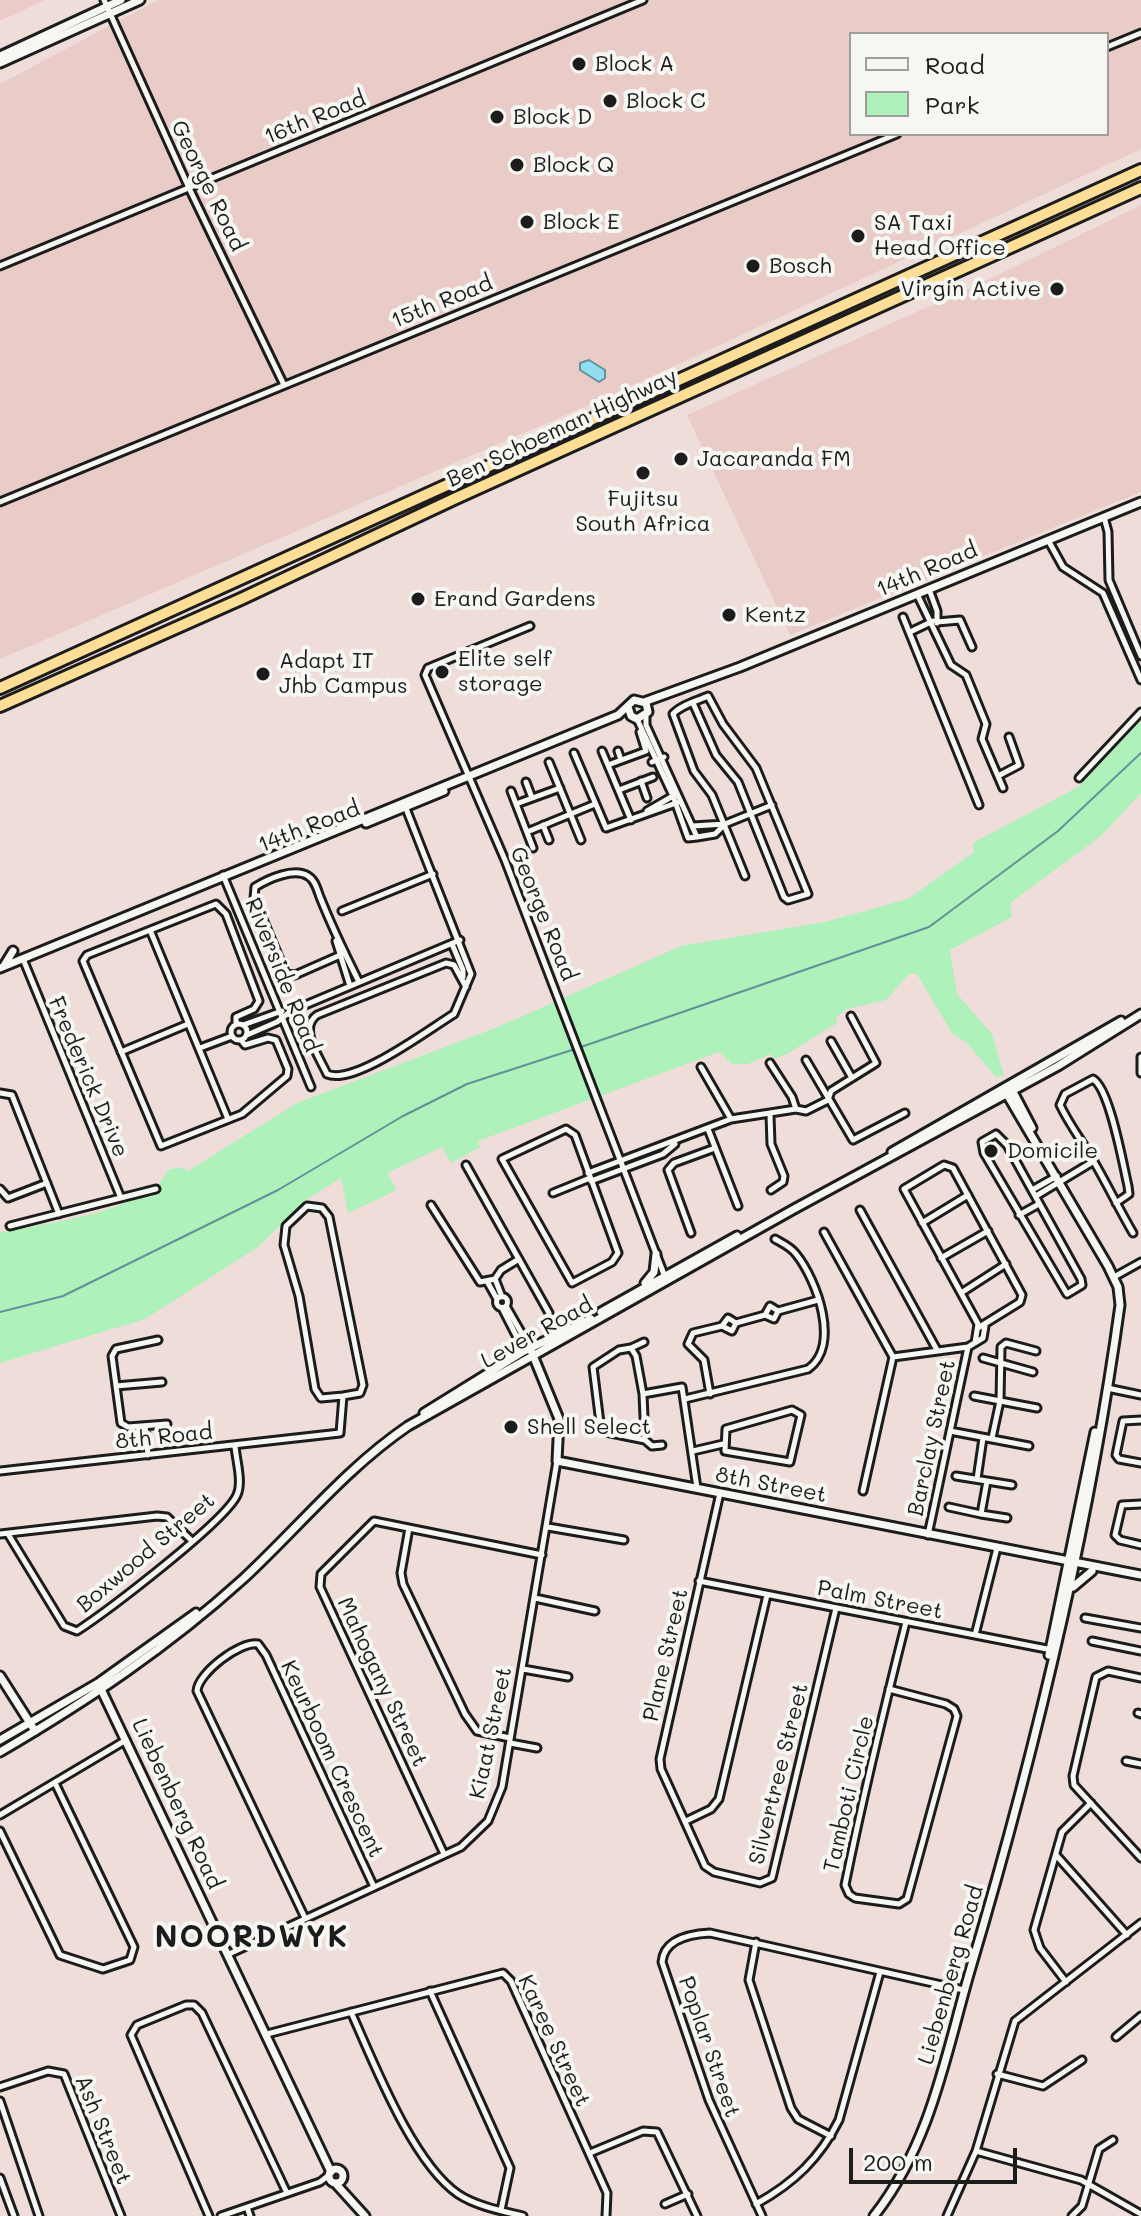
<!DOCTYPE html>
<style>
body{margin:0}
#map{position:relative;width:1141px;height:2216px;overflow:hidden;background:#eeddd9;font-family:Mali,sans-serif}
canvas{display:block}
.legend{position:absolute;left:849px;top:32px;width:260px;height:104px;box-sizing:border-box;background:#f6f6f2;border:2px solid #9f9f9c;margin:0;padding:10px 14px;list-style:none;font-size:24px;color:#1c1c1c}
.legend li{display:flex;align-items:center;gap:16px;height:40px}
.legend b{width:40px;border:2px solid #9f9f9c}
.scale{position:absolute;left:849px;top:2148px;width:168px;height:36px;box-sizing:border-box;border:4px solid #1c1c1c;border-top:0;padding-left:10px;font-size:24px;line-height:28px;white-space:nowrap;color:#1c1c1c;-webkit-text-stroke:6px #f6f6f2;paint-order:stroke}
</style>
<div id="map">
<canvas width="1141" height="2216"></canvas>
<ul class="legend">
<li><b style="height:10px;background:#f6f6f2"></b>Road</li>
<li><b style="height:22px;background:#aef1ba"></b>Park</li>
</ul>
<div class="scale">200 m</div>
</div>
<script>
const g = document.querySelector('canvas').getContext('2d');
g.lineJoin = 'round';
function paint(path, color) {
  g.fillStyle = color;
  g.fill(path, 'evenodd');
}
function strokePath(path, color, width, dash) {
  g.strokeStyle = color;
  g.lineWidth = width;
  g.lineCap = dash ? 'butt' : 'round';
  g.setLineDash(dash || []);
  g.stroke(path);
}
function write(font, color, halo, rows, align = 'center') {
  g.font = font + ' Mali,sans-serif';
  g.lineWidth = 8;
  g.setLineDash([]);
  g.textBaseline = 'middle';
  g.strokeStyle = halo;
  g.fillStyle = color;
  for (const [text, x, y, turn = 0] of rows) {
    g.save();
    g.translate(x, y);
    g.rotate((+turn || 0) * Math.PI / 180);
    g.textAlign = isNaN(turn) ? turn : align;
    if (halo) g.strokeText(text, 0, 0);
    g.fillText(text, 0, 0);
    g.restore();
  }
}
const built = new Path2D(`
 M0,0H45L0,21Z
 M158,0H1141V149L621,391L0,659V84ZM851,34H1107V134H851Z
 M1141,205V492L790,635L687,415L990,279Z`);
const green = new Path2D(`
 M1141,720V793L1101,836L1010,903L1012,917L950,950L957,994L992,1034L1004,1076L996,1077L967,1043L952,1033L917,974H909L886,1000L847,1009L836,1017L837,1023L787,1054L773,1059L771,1054L748,1064H732L719,1052L478,1141L480,1147L451,1163L442,1147L387,1173L396,1189L393,1192L348,1213L341,1178L306,1200L258,1247L145,1319L0,1363V1233C43,1223 151,1212 168,1170L179,1167L188,1171L297,1103L498,1027L681,946L825,922L908,899L974,852L973,843L1078,787Z`);
const water = new Path2D(`
 M589,360L605,370V378L599,382L580,370V363Z`);
const stream = new Path2D(`
 M581,1047L929,927L1058,831L1141,753
 M0,1312L63,1296L278,1190L403,1116L467,1084L575,1049`);
const minor = new Path2D(`
 M104,0L189,188L284,385
 M1107,47L1141,33
 M0,266L643,0
 M0,502L897,134
 M1104,517L1108,532L1109,580L1141,656
 M1048,540L1063,567L1103,593L1141,680
 M929,589L937,611V623
 M917,594L951,665L966,675L986,724L982,739L1003,788
 M903,617L979,805
 M937,622L960,620L972,647
 M530,626L428,668L425,675L505,860L665,1277
 M910,632L933,621
 M693,703L716,755L738,782L784,897L788,900L808,894L756,768L723,724L708,696C697,701 681,705 673,714L694,771L712,795L745,876
 M637,719L673,796L688,838L697,837L646,725V715
 M602,751L631,820
 M618,751L621,760
 M574,753L606,828L679,802
 M549,762L581,840
 M652,762L664,757
 M608,765L646,751L640,732
 M998,776L1019,765L1009,737
 M1079,778L1141,712
 M641,781L647,798
 M526,782L532,798
 M619,790L653,777
 M511,791L533,848
 M516,804L560,788
 M405,806L471,974L454,1014C429,1029 354,1086 327,1074C320,1058 298,1028 317,1015L446,963L454,965L466,987
 M647,811L673,796
 M725,824L772,805
 M543,825L549,840
 M693,826L725,824L715,834L697,837
 M527,832L595,804
 M223,875L311,1087
 M342,911L433,874
 M150,930L228,1119
 M336,941L350,986
 M452,944L463,970V977
 M345,953L295,975L286,974L254,898L255,887C268,879 294,867 308,876C315,880 317,889 320,897C332,927 345,954 359,982
 M23,959L121,1198
 M231 1032a8 8 0 1 1 16 0a8 8 0 1 1-16 0Z
 M236,1024V1017L254,1009L259,1001L226,914L216,904L87,955L83,961L161,1146L242,1114L287,1076L288,1069L276,1040L268,1038L245,1045L241,1040
 M243,1025L282,1011
 M247,1035L277,1022L291,1011L460,940
 M831,1041L852,1078
 M200,1048L232,1036
 M121,1052L188,1024
 M1141,1057V1073
 M806,1060L853,1140L905,1113
 M770,1063L792,1097L796,1109
 M701,1067L731,1119
 M0,1093L12,1095L59,1214
 M770,1115L771,1144L784,1176L783,1182L771,1190
 M566,1129L575,1135L618,1253L612,1262L572,1283L502,1159Z
 M708,1129L738,1206
 M996,1134L1007,1145L1081,1279L1082,1285L1067,1294L984,1153L982,1142Z
 M466,1165L549,1313
 M588,1173L731,1119L796,1109L806,1111L828,1100L831,1091L876,1063L851,1016
 M591,1181L663,1154L675,1144
 M0,1189L8,1198L47,1183
 M1032,1190L1057,1176
 M553,1193L590,1178
 M1036,1196L1094,1161
 M1116,1203L1129,1194L1128,1186C1123,1165 1110,1089 1093,1079L1065,1094L1060,1105C1069,1124 1082,1141 1093,1160C1107,1184 1119,1209 1133,1233
 M431,1205L480,1282L495,1279L501,1270L519,1259
 M860,1210L937,1350
 M1019,1215L1039,1204
 M922,1223L968,1195
 M10,1226L156,1189
 M824,1232L893,1357L863,1491
 M691,1233L668,1170L674,1163L715,1148
 M941,1258L988,1231
 M1114,1277L1141,1262
 M495,1279L502,1297
 M488,1283L497,1299
 M961,1293L1006,1264
 M496.5 1302a5.5 5.5 0 1 1 11 0a5.5 5.5 0 1 1-11 0Z
 M506,1306L530,1348
 M502,1308L524,1351
 M778,1311L774,1319L765,1315L770,1306L778,1311L818,1300
 M736,1323L728,1318L722,1326L732,1331L736,1323L765,1315
 M158,1340L116,1349L112,1356L121,1423L128,1427L167,1424
 M975,1343L978,1324L904,1189L944,1165L953,1168L1022,1295L1020,1302L978,1328
 M631,1348L644,1342
 M893,1357L968,1347L983,1338L985,1326
 M983,1358L1033,1372
 M116,1386L162,1382
 M1107,1388L1141,1395
 M643,1394L636,1356L631,1348L619,1350L593,1367L601,1431L645,1440L652,1446L662,1445
 M710,1394L704,1360L688,1344L693,1333L722,1326
 M974,1396L1037,1408
 M685,1399L808,1369C841,1346 817,1280 796,1254C791,1247 782,1243 775,1239
 M792,1410L801,1415L790,1462L725,1451L726,1429Z
 M1141,1420L1123,1421L1116,1455L1119,1459L1141,1463
 M145,1426L148,1455
 M950,1431L1029,1446
 M992,1438L1000,1401L1001,1347L1006,1343L1036,1351
 M645,1440L643,1394L682,1387L697,1488
 M693,1451L723,1444
 M0,1471L340,1433L343,1396L360,1393L363,1385L329,1217L322,1208L307,1206L286,1226L284,1245L299,1296L315,1389L321,1398L343,1396
 M956,1476L1012,1485
 M977,1479L983,1438
 M987,1481L981,1514L1007,1518
 M720,1493L660,1759L661,1769L705,1866L714,1872L760,1883L772,1878L836,1608
 M1141,1504L1122,1505L1115,1535L1120,1540L1141,1545
 M949,1507L981,1514
 M548,1527L624,1540
 M409,1528L401,1573L403,1584L465,1714L477,1731L510,1738
 M0,1534L157,1516L167,1517L192,1541
 M8,1534L64,1626L77,1631C106,1612 225,1522 237,1495C243,1482 236,1460 235,1446
 M928,1535L968,1347
 M699,1581L1052,1650
 M535,1598L595,1611
 M1085,1618L1141,1628
 M975,1635L997,1548
 M1092,1641L1141,1651
 M523,1669L568,1677
 M1141,1678L1108,1671L1096,1677L1073,1776L1074,1785L1141,1858
 M889,1689L946,1704L954,1709L957,1716L907,1899L899,1904L855,1898L849,1894L845,1885C863,1796 884,1709 906,1622
 M1138,1713L1141,1714
 M510,1743L537,1748
 M1126,1761L1141,1764
 M0,1815L126,1740
 M686,1821L711,1809L719,1799L767,1595
 M0,1831L60,1955L103,1969L130,1960L134,1947L55,1783
 M444,1854L320,1587L321,1574L374,1521L542,1555
 M1056,1855L1127,1935
 M305,1918L197,1691C198,1673 240,1641 258,1644L266,1655L374,1887
 M756,1942L749,1980L791,2108L798,2119L831,2136
 M229,1954L461,1847L488,1821L502,1787L557,1461
 M1066,1982L1040,1948L1034,1930L1062,1832L1091,1803
 M430,1991L510,2168L501,2210
 M351,2012C374,2063 412,2162 458,2194C476,2206 502,2211 523,2216
 M267,2034L503,1973L511,1981L607,2193L606,2216
 M1116,2037L1141,2016
 M997,2074L1043,2086L1082,2060
 M0,2087L48,2071L64,2074L121,2216
 M0,2101L39,2216
 M976,2151L1081,2180L1141,2214
 M590,2153L643,2131L657,2132L697,2216
 M0,2178L14,2216
 M665,2204L688,2194
 M756,2204C794,2183 820,2158 839,2120L880,1972
 M247,2207L250,2216
 M209,2216L131,2035L137,2025L186,2005H194L202,2013L287,2193
 M221,2216L320,2182L329,2175
 M762,2216L709,2100L662,1962C664,1939 691,1934 710,1933L964,1990
 M947,2216L976,2151L1015,2021L1141,1923
 M1072,2216L1082,2206L1099,2149L1113,2140`);
const tertiary = new Path2D(`
 M644,702L740,667L1141,502
 M366,823L444,791
 M5,964L13,951
 M0,968L618,715L634,700L646,703L648,712L637,719L631,716L628,707
 M1010,1086L1032,1128
 M530,1348L559,1419L557,1461L1141,1575
 M1073,1587L1092,1571
 M1049,1655L1095,1432
 M0,1676L35,1731
 M99,1685L331,2172
 M329 2176a7 7 0 1 1 14 0a7 7 0 1 1-14 0Z
 M336,2184L365,2216
 M874,2216C931,2143 945,2057 970,1971C1035,1752 1089,1531 1120,1305L1118,1287L1108,1266L1005,1091`);
const secondary = new Path2D(`
 M0,56L121,0
 M0,63L140,0
 M892,1152L1121,1021
 M645,1283L654,1272L656,1254
 M601,1312L737,1236
 M424,1413L524,1351L591,1319
 M0,1740L98,1683L196,1613
 M0,1752C87,1701 168,1647 243,1579C298,1528 345,1469 408,1426L794,1209L1058,1066L1141,1014`);
const motorway = new Path2D(`
 M0,688L1141,170
 M0,706L241,599L456,498L1141,188`);
const markers = [
 [579,64,8,"#1c1c1c"],
 [610,101,8,"#1c1c1c"],
 [497,117,8,"#1c1c1c"],
 [517,165,8,"#1c1c1c"],
 [527,222,8,"#1c1c1c"],
 [858,236,8,"#1c1c1c"],
 [753,266,8,"#1c1c1c"],
 [1057,289,8,"#1c1c1c"],
 [681,459,8,"#1c1c1c"],
 [643,473,8,"#1c1c1c"],
 [418,599,8,"#1c1c1c"],
 [729,615,8,"#1c1c1c"],
 [442,672,8,"#1c1c1c"],
 [263,674,8,"#1c1c1c"],
 [991,1151,8,"#1c1c1c"],
 [511,1427,8,"#1c1c1c"]
];
const poiNames = [
 ["Block A",595,64],
 ["Block C",626,101],
 ["Block D",513,117],
 ["Block Q",533,165],
 ["Block E",543,222],
 ["SA Taxi",874,223],
 ["Head Office",874,248],
 ["Bosch",769,266],
 ["Virgin Active",1041,289,"right"],
 ["Jacaranda FM",697,459],
 ["Fujitsu",643,499,"center"],
 ["South Africa",643,524,"center"],
 ["Erand Gardens",434,599],
 ["Kentz",745,615],
 ["Elite self",458,659],
 ["storage",458,684],
 ["Adapt IT",279,661],
 ["Jhb Campus",279,686],
 ["Domicile",1007,1151],
 ["Shell Select",527,1427]
];
const streetNames = [
 ["16th Road",315,118,-22],
 ["George Road",208,186,64],
 ["15th Road",442,302,-22],
 ["Ben Schoeman Highway",562,428,-25],
 ["14th Road",927,570,-23],
 ["14th Road",309,827,-21],
 ["George Road",543,914,68],
 ["Riverside Road",282,975,68],
 ["Frederick Drive",88,1077,67],
 ["Lever Road",537,1333,-29],
 ["8th Road",164,1437,-6],
 ["Barclay Street",932,1438,-78],
 ["8th Street",771,1485,11],
 ["Boxwood Street",146,1553,-40],
 ["Palm Street",880,1600,11],
 ["Plane Street",666,1655,-77],
 ["Mahogany Street",382,1682,65],
 ["Kiaat Street",491,1733,-78],
 ["Keurboom Crescent",332,1759,65],
 ["Silvertree Street",779,1774,-76],
 ["Tamboti Circle",849,1794,-77],
 ["Liebenberg Road",177,1804,65],
 ["Liebenberg Road",951,1975,-74],
 ["Karee Street",554,2041,65],
 ["Poplar Street",709,2047,71],
 ["Ash Street",103,2130,68]
];
const districtNames = [
 ["NOORDWYK",252,1938]
];
paint(built, '#e9ccc8');
paint(green, '#aef1ba');
paint(water, '#90deef');
strokePath(water, '#62909b', 2);
strokePath(stream, '#62909b', 2);
strokePath(minor, '#1c1c1c', 11);
strokePath(tertiary, '#1c1c1c', 13);
strokePath(secondary, '#1c1c1c', 13);
strokePath(motorway, '#1c1c1c', 16);
strokePath(minor, '#f6f6f2', 5);
strokePath(tertiary, '#f6f6f2', 7);
strokePath(secondary, '#f6f6f2', 7);
strokePath(motorway, '#fcde96', 10);
for (const [x, y, r, color] of markers) {
  const dot = new Path2D();
  dot.arc(x, y, r, 0, 2 * Math.PI);
  g.fillStyle = color;
  g.fill(dot);
  strokePath(dot, '#f6f6f2', 3);
}
write('22px', '#1c1c1c', '#f6f6f2', poiNames, 'left');
write('22px', '#1c1c1c', '#f6f6f2', streetNames);
g.letterSpacing = '2px';
write('bold 30px', '#1c1c1c', '#f6f6f2', districtNames);
g.letterSpacing = '0px';
</script>
